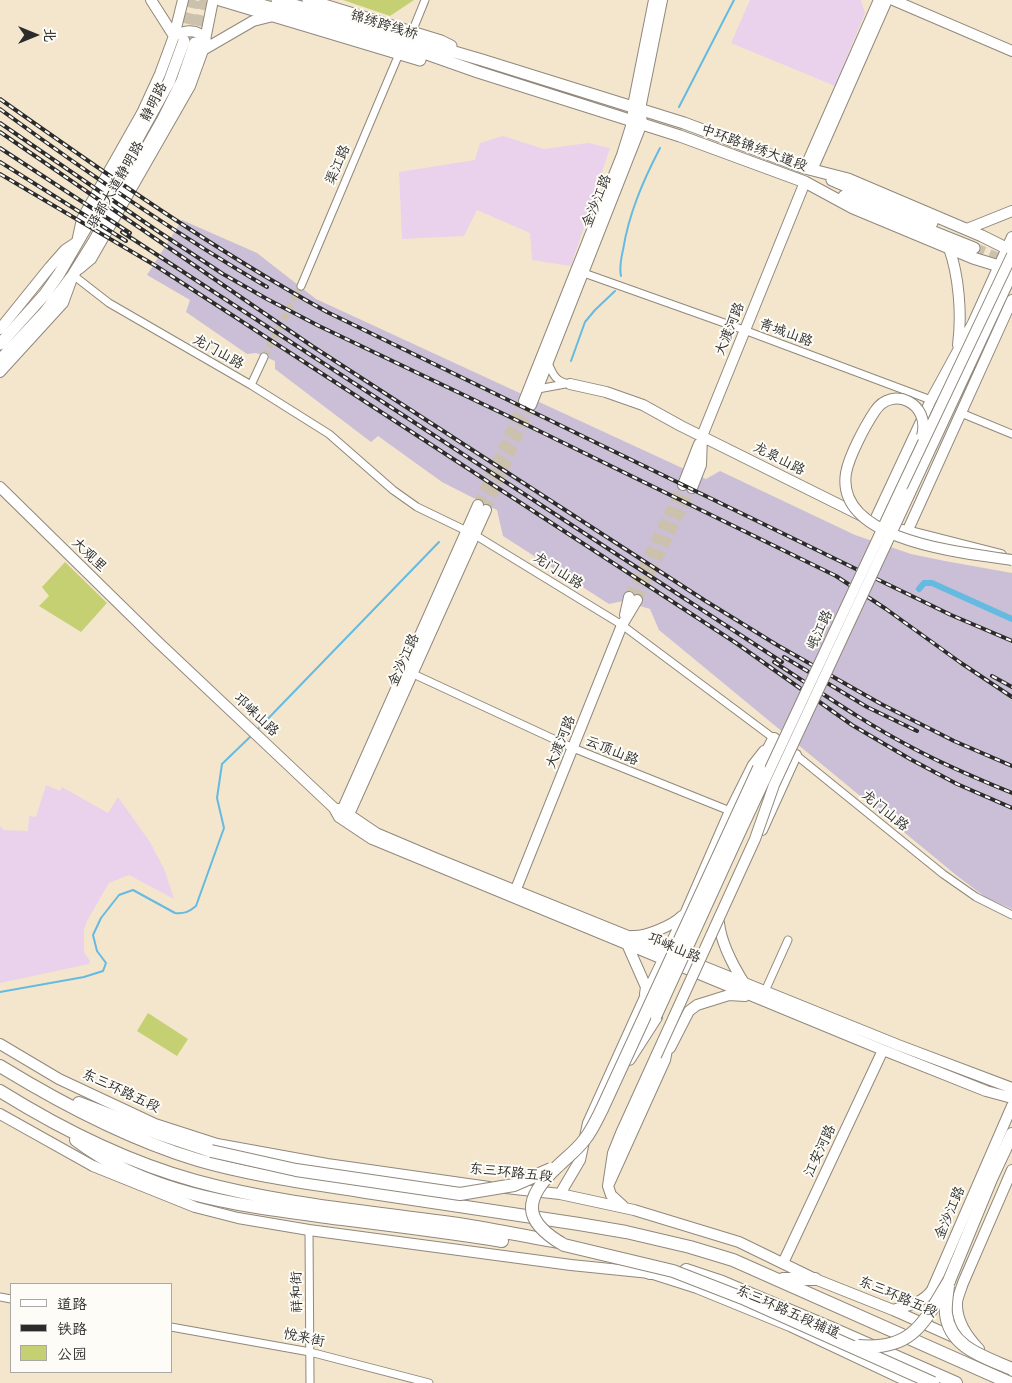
<!DOCTYPE html>
<meta charset="utf-8">
<style>
body{margin:0}
#map{position:relative;width:1012px;height:1383px;overflow:hidden;background:#f4e6cd;font-family:"Playpen Sans","LXGW WenKai TC",sans-serif}
canvas{display:block}
.legend{position:absolute;left:10px;top:1283px;width:162px;height:90px;box-sizing:border-box;background:#fdfcf7;border:1px solid #a9a8a5;margin:0;padding:6px 9px;list-style:none;font-size:15px;color:#2b2b2b}
.legend li{display:flex;align-items:center;gap:10px;height:25px}
.legend b{width:25px;border:1px solid #a9a8a5}
.north{position:absolute;left:10px;top:10px;width:50px;height:50px;-webkit-text-stroke:4px #fdfcf7;paint-order:stroke;rotate:90deg;font-size:14px;font-weight:700;line-height:20px;text-align:center;color:#2b2b2b}
.north::after{content:'';display:block;margin:auto;width:18px;height:22px;background:#2b2b2b;clip-path:polygon(50% 0,100% 100%,50% 72%,0 100%)}
</style>
<div id="map">
<canvas width="1012" height="1383"></canvas>
<ul class="legend">
<li><b style="height:6px;background:#fff"></b>道路</li>
<li><b style="height:6px;background:#2b2b2b"></b>铁路</li>
<li><b style="height:14px;background:#c4d072"></b>公园</li>
</ul>
<div class="north">北</div>
</div>
<script>
const g = document.querySelector('canvas').getContext('2d');
g.lineJoin = 'round';
function paint(path, color) {
  g.fillStyle = color;
  g.fill(path, 'evenodd');
}
function strokePath(path, color, width, dash) {
  g.strokeStyle = color;
  g.lineWidth = width;
  g.lineCap = dash ? 'butt' : 'round';
  g.setLineDash(dash || []);
  g.stroke(path);
}
function write(font, color, halo, rows, align = 'center') {
  g.font = font + ' "Playpen Sans","LXGW WenKai TC",sans-serif';
  g.lineWidth = 4;
  g.setLineDash([]);
  g.textBaseline = 'middle';
  g.strokeStyle = halo;
  g.fillStyle = color;
  for (const [text, x, y, turn = 0] of rows) {
    g.save();
    g.translate(x, y);
    g.rotate((+turn || 0) * Math.PI / 180);
    g.textAlign = isNaN(turn) ? turn : align;
    if (halo) g.strokeText(text, 0, 0);
    g.fillText(text, 0, 0);
    g.restore();
  }
}
const built = new Path2D(`
 M750,0H861L865,13L835,86L731,43Z
 M503,136L544,149L588,143L610,148L571,266L532,260L530,233L477,210L464,236L402,239L399,172L475,160L480,143Z
 M46,785L60,791L62,787L108,813L118,797L150,842L165,871L174,899L129,875L109,883L87,921L84,930V952L90,961L89,964L0,983V827H2L3,830L28,831L29,816L36,817Z`);
const industrial = new Path2D(`
 M182,220L257,253L316,299L706,479L720,471L855,535L911,554L945,561L1012,573V909L985,897L956,875L659,630L650,609L623,601L609,604L503,536L497,510L442,482L378,436L371,442L275,369V361L256,353L247,354L186,312L190,300L147,275Z`);
const green = new Path2D(`
 M343,0H414L390,16Z
 M65,562L107,603L81,632L39,606L49,596L42,587Z
 M148,1013L188,1039L177,1056L137,1031Z`);
const stream = new Path2D(`
 M679,107L734,0
 M621,276C619,267 621,259 623,250C629,213 643,181 660,148
 M571,361L585,322L595,310L615,291
 M257,730L439,542
 M0,992L84,977L103,971L106,963L97,951L93,935L101,918L119,895L133,890L175,913C184,914 189,912 196,906L224,828L217,798L222,764L252,735`);
const canal = new Path2D(`
 M919,589L924,583H932L1012,619`);
const streetTunnel = new Path2D(`
 M264,357L301,286`);
const secondaryTunnel = new Path2D(`
 M478,505L524,401
 M486,510L531,405
 M629,597L683,485
 M637,600L692,488`);
const primaryTunnel = new Path2D(`
 M184,40L194,0
 M195,42L205,0
 M974,248L1011,264`);
const street = new Path2D(`
 M412,32L425,0
 M581,272L744,330L931,400
 M73,275L109,303L251,385L329,434L393,490L417,507L475,535L622,625L796,755L943,874L976,897L1012,915
 M301,286L399,54
 M548,363C553,375 556,382 570,384
 M251,385L264,357
 M538,389L565,384
 M961,413L1012,434
 M409,672L573,748L730,811
 M765,991L788,940
 M309,1230L310,1383
 M0,1297L11,1299
 M171,1327L310,1352L429,1383`);
const secondary = new Path2D(`
 M151,0L174,36C186,30 198,28 206,41
 M893,0L1012,51
 M203,50L253,21L273,16
 M805,168L879,0
 M812,170L887,0
 M967,229L1012,211
 M949,248C959,276 962,315 958,345
 M79,269L91,259L190,86L203,50L213,0
 M0,329L50,267L65,250L77,242L82,219L142,113L160,74L174,36L183,0
 M0,372L63,303L71,281
 M570,384L606,392L643,405L681,426L864,517
 M524,401L622,155L633,120V106L654,0
 M531,405L642,123L640,109L662,0
 M683,485L699,444
 M0,487L158,642L334,808L339,817L372,839L883,1050L986,1091L1012,1098
 M692,488L701,465L702,436L805,182
 M910,493L1012,274
 M874,522L931,400L973,323L1012,237
 M887,526L1001,555
 M907,532L1012,300
 M625,615L629,597
 M334,808L342,810L376,833L435,858L898,1045L1012,1088
 M340,815L478,505
 M346,821L486,510
 M762,830L796,755
 M514,894L622,625L637,600
 M719,923C721,942 734,967 744,983
 M632,936C645,937 672,926 682,916
 M627,944L646,987L645,994
 M0,1044L59,1079L155,1124L217,1144L327,1164L489,1187
 M670,1048L689,1011L697,1005L729,995L745,996
 M0,1114L93,1166L195,1207L238,1218L309,1230L571,1265L650,1273L697,1288L790,1326L911,1383
 M608,1186L665,1060L671,1030
 M506,1188L560,1194L634,1210L739,1242L815,1279L893,1310L958,1339
 M560,1194L580,1160L588,1123L645,997L686,912L730,811L753,765L764,751
 M623,1206L611,1195L608,1186L613,1153L621,1133L656,1056
 M783,1263L883,1050
 M893,1310C907,1306 923,1303 932,1290L1012,1106
 M979,1349C967,1336 956,1321 957,1302C958,1296 961,1289 963,1283L1012,1170`);
const primary = new Path2D(`
 M220,0L420,60
 M245,0L427,54L478,72L680,136L805,182L853,208L973,258L1012,270
 M277,0L482,60L684,123L805,168L848,179L982,236L1012,251
 M308,0L441,41L451,46
 M832,180L932,223
 M844,196L974,248
 M0,344L45,294L59,274L133,147L169,82L184,41
 M0,360L45,312L73,275L93,243L163,119L182,81L195,43`);
const highway = new Path2D(`
 M759,768L774,739
 M629,1059L656,1017
 M0,1066C62,1104 128,1139 198,1160C253,1176 310,1183 366,1192C437,1203 508,1214 579,1224L626,1232L690,1247L733,1260L1010,1383
 M0,1091C61,1129 127,1162 196,1181C280,1204 365,1211 451,1223C487,1228 523,1236 559,1242
 M79,1103L157,1133L211,1151
 M76,1140C149,1196 245,1206 333,1218C389,1225 446,1232 502,1241
 M629,1264L650,1273
 M686,1270L722,1282L831,1328L956,1383
 M783,1279H815
 M949,1281L991,1179L1012,1134`);
const rail = new Path2D(`
 M0,99C106,174 213,249 327,312L856,569L951,615L1012,641
 M0,109C86,172 175,233 267,287
 M0,123L159,232L223,274L267,299L319,326L531,427L836,576L886,609L961,663L1012,697
 M0,132L312,346L704,600L777,645L881,704L954,741L1012,766
 M0,148L130,233
 M0,162L126,241
 M0,174L156,266L235,317L736,643L852,725L910,759L957,784L1012,808
 M122,232L782,662
 M784,657L867,707L917,731
 M774,662C819,691 863,722 911,747C944,765 978,779 1012,793
 M992,676L1012,687`);
const secondaryBridge = new Path2D(`
 M922,436C931,403 892,385 875,411C865,426 849,456 846,473C835,542 967,553 1012,560
 M656,1017L740,833L901,489L1012,255
 M656,1056L755,839L774,785L910,493`);
const highwayBridge = new Path2D(`
 M759,768L602,1109C597,1119 592,1130 585,1139C577,1150 566,1158 557,1167C523,1199 522,1221 564,1245L673,1271L745,1299L933,1383
 M211,1151L296,1170L460,1194L514,1185L551,1169
 M948,1286C947,1295 945,1305 946,1314C950,1348 985,1357 1012,1369
 M858,1346C913,1351 924,1322 949,1281`);
const streetNames = [
 ["锦绣跨线桥",384,25,17],
 ["静明路",154,102,-63],
 ["中环路锦绣大道段",754,148,20],
 ["渠江路",338,165,-67],
 ["驿都大道静明路",116,185,-60],
 ["金沙江路",597,201,-68],
 ["大渡河路",730,329,-68],
 ["青城山路",786,333,20],
 ["龙门山路",218,352,29],
 ["龙泉山路",779,459,27],
 ["大观里",89,555,44],
 ["龙门山路",558,571,32],
 ["岷江路",820,630,-65],
 ["金沙江路",404,660,-66],
 ["邛崃山路",256,715,43],
 ["大渡河路",561,742,-68],
 ["云顶山路",612,751,22],
 ["龙门山路",885,811,39],
 ["邛崃山路",674,948,23],
 ["东三环路五段",121,1091,25],
 ["江安河路",820,1151,-65],
 ["东三环路五段",511,1173,6],
 ["金沙江路",950,1213,-67],
 ["祥和街",297,1292,-91],
 ["东三环路五段",898,1297,23],
 ["东三环路五段辅道",788,1312,24],
 ["悦来街",304,1338,12]
];
paint(built, '#ead1ec');
paint(industrial, '#cabfd6');
paint(green, '#c4d072');
strokePath(stream, '#65bae1', 2);
strokePath(canal, '#65bae1', 6);
strokePath(streetTunnel, '#ccc1ad', 7, [7, 3.5]);
strokePath(secondaryTunnel, '#ccc1ad', 10, [10, 5]);
strokePath(primaryTunnel, '#ccc1ad', 11, [11, 5.5]);
strokePath(street, '#90887c', 9);
strokePath(secondary, '#90887c', 12);
strokePath(primary, '#90887c', 13);
strokePath(highway, '#90887c', 14);
strokePath(street, '#fff', 7);
strokePath(secondary, '#fff', 10);
strokePath(primary, '#fff', 11);
strokePath(highway, '#fff', 12);
strokePath(rail, '#2b2b2b', 4);
strokePath(rail, '#fdfcf7', 2, [5.5]);
strokePath(secondaryBridge, '#90887c', 12, []);
strokePath(highwayBridge, '#90887c', 14, []);
strokePath(secondaryBridge, '#fff', 10);
strokePath(highwayBridge, '#fff', 12);
write('14px', '#2b2b2b', '#fdfcf7', streetNames);
</script>
